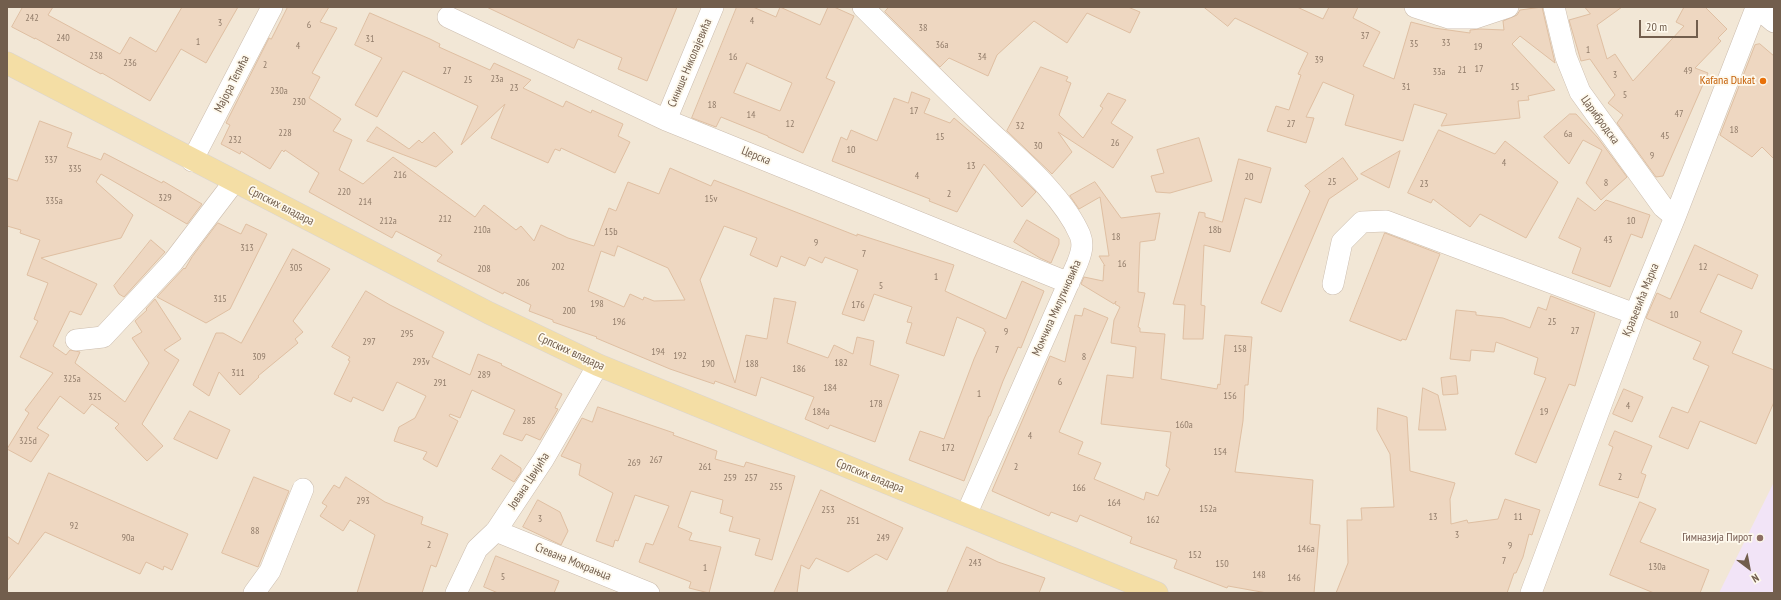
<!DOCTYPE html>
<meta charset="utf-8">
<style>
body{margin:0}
#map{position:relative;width:1781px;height:600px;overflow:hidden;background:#fbf5e7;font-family:"PT Sans Narrow",sans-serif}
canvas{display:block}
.frame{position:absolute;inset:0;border:8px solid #725e4d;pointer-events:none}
.north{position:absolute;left:1729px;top:548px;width:40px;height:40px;-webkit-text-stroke:3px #fef9ed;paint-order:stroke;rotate:148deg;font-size:11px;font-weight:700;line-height:16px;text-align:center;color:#725e4d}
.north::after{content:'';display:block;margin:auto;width:14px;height:18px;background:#725e4d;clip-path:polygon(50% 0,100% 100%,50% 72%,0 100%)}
.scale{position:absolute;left:1639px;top:20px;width:59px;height:18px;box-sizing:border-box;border:2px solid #725e4d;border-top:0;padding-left:5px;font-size:12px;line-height:14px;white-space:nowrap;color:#725e4d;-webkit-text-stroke:3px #fef9ed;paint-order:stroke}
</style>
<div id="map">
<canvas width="1781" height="600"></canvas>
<div class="frame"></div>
<div class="north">N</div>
<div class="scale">20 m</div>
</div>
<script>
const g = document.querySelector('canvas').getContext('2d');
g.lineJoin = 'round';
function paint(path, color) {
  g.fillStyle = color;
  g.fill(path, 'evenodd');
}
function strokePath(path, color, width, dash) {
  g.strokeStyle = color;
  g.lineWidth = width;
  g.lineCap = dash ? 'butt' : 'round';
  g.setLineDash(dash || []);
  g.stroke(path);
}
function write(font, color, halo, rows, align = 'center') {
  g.font = font + ' "PT Sans Narrow",sans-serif';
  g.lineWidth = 3.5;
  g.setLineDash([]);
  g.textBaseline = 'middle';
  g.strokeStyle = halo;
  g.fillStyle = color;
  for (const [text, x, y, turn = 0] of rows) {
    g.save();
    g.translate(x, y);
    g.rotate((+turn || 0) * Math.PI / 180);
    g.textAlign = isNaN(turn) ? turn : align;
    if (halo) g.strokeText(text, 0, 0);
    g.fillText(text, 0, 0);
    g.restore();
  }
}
const residential = new Path2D(`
 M7,7H1774V593H7Z`);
const education = new Path2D(`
 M1774,482V593H1719Z`);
const building = new Path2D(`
 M23,7H53L48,15L120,54L130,37L156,52L182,7H238L206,63L181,49L150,101L102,73L101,74L35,38V39L12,27Z
 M288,7H329L320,22L337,28L312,73L320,77L309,98L341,119L333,131L352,140L339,170L363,184L393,157L475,217L484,205L516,230L521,226L534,241L541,225L568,238L594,246L609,208L616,211L628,182L659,194L670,168L711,186L714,180L857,236V234L954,265L945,291L1006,319L1022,281L1044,291L1021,348L1018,347L1003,381L990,416H989L964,481L909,460L920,431L944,439L974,359L986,332L984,331V329L957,317L944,356L906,343L912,323L907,322L912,307L874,294L864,321L842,314L858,270L825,257L822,263L809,257L805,266L781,256L777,267L750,255L757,238L724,226L700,280L735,383L746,335L767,339L774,298L796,302L787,343L828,358L834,345L853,354L857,337L874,341L870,365L899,375L875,442L830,425L828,429L805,419L814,397L761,377L756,396L715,381L714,384L670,369L596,338L597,337L553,322V320L529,311L531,305L504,292L503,294L437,261L442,255L396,231L392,238L309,192L319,173L285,150L284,152L282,150L270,169L241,151L240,154L221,144L230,125L226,123L269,38L271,39ZM618,246L668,268L685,300L654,301L644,297L643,300L630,294L624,307L588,291L601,251L614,256Z
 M487,7H677L647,81L618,69L622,58L578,39L574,48Z
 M737,7H753L776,17L780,7L820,25L828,7H834L854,16L826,78L835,82L803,153L768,137V136L721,117L716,127L692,118ZM747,63L792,83L780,111L734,93Z
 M889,7H1128L1140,12L1130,33L1087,13L1067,43L1034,21L997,55L988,76L949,58L940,67L885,12Z
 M1204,7H1297L1323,19L1329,7H1358L1353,18L1380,32L1363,66L1394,79L1411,22L1434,28L1470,33V30L1480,29L1504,30L1503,21L1517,15L1520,10L1542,7L1555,63L1520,36L1512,44L1555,90L1528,96L1529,100L1518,101L1520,118L1441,126L1447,114L1414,104L1403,141L1345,125L1354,95L1323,82L1306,117L1314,118L1306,143L1267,131L1276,106L1289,110L1301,75L1298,74L1308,53L1235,18L1228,26Z
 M1585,7H1622L1597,25L1607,59L1615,54L1633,81L1684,26L1676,22L1684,7H1705L1727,29L1718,38L1721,41L1695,68L1708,73L1663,176L1656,177L1617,123L1623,115L1608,103L1615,95L1590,59L1581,61L1569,20L1590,14Z
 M370,13L430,39L440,44L439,47L490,70L494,63L531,80L523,88L563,107L566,101L591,113L592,110L623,124L618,136L630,142L615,173L561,148L560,151L555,149L548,163L491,138L505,104L461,145L478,106L403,71L377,117L355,105L382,58L355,45Z
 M1760,44L1774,56V159L1762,147L1752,157L1720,135L1755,45Z
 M1041,67L1068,77L1066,81L1071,83L1059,115L1083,138L1103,108L1100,106L1108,93L1126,100L1111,123L1133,137L1113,168L1058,132L1072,152L1052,174L1007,131Z
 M912,92L930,99L924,113L950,123L954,118L995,153L1028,184L1036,192L1022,207L984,164L957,212L929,201L930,199L832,161L841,137L847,140L851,130L877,141L894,98L908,103Z
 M1570,114H1576L1598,138L1627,177L1601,200L1586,183L1602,150L1583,140L1569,164L1544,137Z
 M40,121L72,133L67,147L101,160L104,153L162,183L163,181L202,204L187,224L101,174L96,182L133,215L121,238L41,258L97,284L81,315L70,311L53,346L66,355L70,350L80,352L75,363L125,402L149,363L132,338L142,332L135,321L147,310L146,309L155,299L181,339L164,350L179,360L142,424L163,446L147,461L115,428L119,424L92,404L84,414L60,396L37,428L49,435L31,462L7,449L29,413L25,410L53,373L20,357L38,321L34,319L48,283L27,275L40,240L20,233L21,230L7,226V178L17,181Z
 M377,127L409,149L419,140L422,143L434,132L453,152L436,167L367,141Z
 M1439,130L1495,154L1505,141L1558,182L1526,238L1480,214L1470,227L1433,199L1431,203L1408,193Z
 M1199,138L1212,181L1170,193L1156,192L1151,176L1164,173L1157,150Z
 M1400,151L1389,188L1361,174Z
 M1343,158L1358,179L1329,199L1281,312L1261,303L1310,191L1305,186Z
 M1239,159L1271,168L1261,203L1245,198L1230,252L1204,245L1201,305L1205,306L1203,339H1183L1185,305L1173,304L1199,212L1205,213V217L1222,222Z
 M1095,182L1121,218L1160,213L1155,240L1140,242L1138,292L1145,293L1138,327L1140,328V332L1165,334L1161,379L1217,389L1218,384L1220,385L1225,335L1252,337L1248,385H1245L1243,421L1235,472L1313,480L1310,524L1320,525L1314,593H1267L1228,586L1227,588L1174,568L1177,560L1130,543L1132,537L1080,515L1077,522L1051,512L1049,516L992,491L1050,356L1065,362L1075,315L1082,316L1084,308L1108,318L1059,432L1083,442L1078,454L1101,463L1094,479L1144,500L1146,492L1158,496L1170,469L1166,466L1171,432L1101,424L1107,375L1133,378L1136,347L1111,343L1114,320L1120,307L1115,304L1116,301L1114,304L1081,284L1084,277L1103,281L1104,265L1105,266L1099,256H1109L1100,197L1079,209L1070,196Z
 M1578,198L1595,211L1606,200L1650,215L1642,238L1631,234L1610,287L1572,273L1581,248L1559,238Z
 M1027,220L1059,239V244L1051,263L1040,258L1014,242Z
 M218,223L241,234L246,224L267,234L230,309L206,323L157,297L184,268L185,269L192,257Z
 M1385,233L1440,254L1406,340L1402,339L1401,341L1350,321Z
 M151,240L165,252L124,297L119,294L114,286Z
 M1695,245L1758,275L1752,289L1718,274L1700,312L1742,331L1732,353L1774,370V402L1756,444L1700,421L1688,449L1659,437L1672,407L1688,413L1709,366L1693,359L1701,342L1646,318L1657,293L1670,299Z
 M293,249L330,269L293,321L303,332L295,339L298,343L258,376L259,377L240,395L219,372L209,396L193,385L216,333H223L241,343Z
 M366,291L390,305L444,332L432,357L470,375L478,354L502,364L501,365L562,394L555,408L558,409L540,440L526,434L522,441L503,434L515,410L472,390L460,418L450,414L449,416L458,421L437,467L423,459L427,452L394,441L399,427L415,418L426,396L397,382L383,411L353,397L351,402L334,394L350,361L348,360L350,357L332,347Z
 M1551,296L1595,313L1575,386L1569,384L1536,463L1515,454L1546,378L1534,374L1538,358L1496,342L1494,352L1471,350L1470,361L1450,359L1456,310L1476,312V315L1503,318L1530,328L1538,307L1546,310Z
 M1456,376L1458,394L1443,395L1441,378Z
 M1423,388L1438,395L1446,430H1419Z
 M1624,389L1643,397L1632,422L1613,414Z
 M598,407L674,433L673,435L717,451L715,459L744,467L746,462L795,476L772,560L755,555L760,539L729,531L733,517L720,513L723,500L691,491L678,527L692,533L689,540L721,547L709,593L689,588L691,582L639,562L646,543L653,545L669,506L635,495L618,541L615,540L613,547L596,541L613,493L579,475L581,464L561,456L582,418L592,422Z
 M1378,408L1407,417L1410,471L1455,483L1450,499L1451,524L1467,520L1468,523L1498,519L1505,499L1540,510L1532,535L1529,534L1523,557L1516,573H1514L1507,593H1336L1348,563L1347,520H1362L1361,508L1394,507L1390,454L1377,430Z
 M190,411L230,430L217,459L174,439Z
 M1615,431L1652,446L1641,473L1646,475L1638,498L1599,485L1613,447L1609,445Z
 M501,455L521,468V472L514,482L492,469Z
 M49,473L188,534L172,570L164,566L163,570L146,562L140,574L45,532L7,581V536L18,544Z
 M254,477L289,491L258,567L222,553Z
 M346,477L385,502L423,517L421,524L448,534L436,567L431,565L422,593H357L375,535L350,520L343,531L320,516L327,506L322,503L334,485L339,488Z
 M821,490L903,528L887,560L876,554L848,572L816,558L809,569L801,565L797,593H774Z
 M538,500L560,512L568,531L561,545L523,527Z
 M1640,502L1656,509L1640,542L1709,570L1700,593H1654L1610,575Z
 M967,547L998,562L1045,578L1039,593H947Z
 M496,556L559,581L554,593H498L484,587Z`);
const minor = new Path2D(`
 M863,7C902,46 942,86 982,124C1014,155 1062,193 1080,235C1084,245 1081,254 1077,264L966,515
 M1415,7L1449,18H1475L1508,7
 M1554,7L1566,57L1580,92L1663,207L1675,217
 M1756,7L1774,22
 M448,17L666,120L1069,283
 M666,120L713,7
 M192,161L272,7
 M1333,284L1342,242L1362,222L1386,221L1635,314
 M76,340L103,337L173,262L234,182
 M496,531L649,593
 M254,593L270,571L303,489
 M456,593L477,549L496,531L543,460L598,365
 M1531,593L1635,314L1675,217L1756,8`);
const major = new Path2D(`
 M7,63L489,313L598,365L1157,593`);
const markers = [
 [1763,81,4,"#e8710a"],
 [1760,538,4,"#8d6e63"]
];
const numberNames = [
 ["242",32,18],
 ["4",752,21],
 ["3",220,23],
 ["6",309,25],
 ["38",923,28],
 ["37",1365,36],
 ["240",63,38],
 ["31",370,39],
 ["1",198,42],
 ["33",1446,43],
 ["35",1414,44],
 ["36a",942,45],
 ["4",298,46],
 ["19",1478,47],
 ["1",1588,50],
 ["238",96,56],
 ["16",733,57],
 ["34",982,57],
 ["39",1319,60],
 ["236",130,63],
 ["2",265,65],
 ["17",1479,69],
 ["21",1462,70],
 ["27",447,71],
 ["49",1688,71],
 ["33a",1439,72],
 ["3",1615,75],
 ["23a",497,79],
 ["25",468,80],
 ["31",1406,87],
 ["15",1515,87],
 ["23",514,88],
 ["230a",279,91],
 ["5",1625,95],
 ["230",299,102],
 ["18",712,105],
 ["17",914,111],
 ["47",1679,114],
 ["14",751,115],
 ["12",790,124],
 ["27",1291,124],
 ["32",1020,126],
 ["18",1734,130],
 ["228",285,133],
 ["6a",1568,134],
 ["45",1665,136],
 ["15",940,137],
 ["232",235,140],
 ["26",1115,143],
 ["30",1038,146],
 ["10",851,150],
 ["9",1652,156],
 ["337",51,160],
 ["4",1504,163],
 ["13",971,166],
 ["335",75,169],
 ["216",400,175],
 ["4",917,176],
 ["20",1249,177],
 ["25",1332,182],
 ["8",1606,183],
 ["23",1424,184],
 ["220",344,192],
 ["2",949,194],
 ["329",165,198],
 ["15v",711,199],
 ["335a",54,201],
 ["214",365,202],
 ["212",445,219],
 ["212a",388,221],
 ["10",1631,221],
 ["210a",482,230],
 ["18b",1215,230],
 ["15b",611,232],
 ["18",1116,237],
 ["43",1608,240],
 ["9",816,243],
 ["313",247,248],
 ["7",864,254],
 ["16",1122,264],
 ["202",558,267],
 ["12",1703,267],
 ["305",296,268],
 ["208",484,269],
 ["1",936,277],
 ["206",523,283],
 ["5",881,286],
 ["315",220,299],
 ["198",597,304],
 ["176",858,305],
 ["200",569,311],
 ["10",1674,315],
 ["196",619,322],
 ["25",1552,322],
 ["27",1575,331],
 ["9",1006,332],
 ["295",407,334],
 ["297",369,342],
 ["158",1240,349],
 ["7",997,350],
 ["194",658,352],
 ["192",680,356],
 ["309",259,357],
 ["8",1084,357],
 ["293v",421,362],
 ["182",841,363],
 ["190",708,364],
 ["188",752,364],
 ["186",799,369],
 ["311",238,373],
 ["289",484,375],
 ["325a",72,379],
 ["6",1060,382],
 ["291",440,383],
 ["184",830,388],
 ["1",979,394],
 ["156",1230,396],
 ["325",95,397],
 ["178",876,404],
 ["4",1628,406],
 ["184a",821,412],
 ["19",1544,412],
 ["285",529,421],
 ["160a",1184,425],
 ["4",1030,436],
 ["325d",28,441],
 ["172",948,448],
 ["154",1220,452],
 ["267",656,460],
 ["269",634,463],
 ["261",705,467],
 ["2",1016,467],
 ["2",1620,477],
 ["259",730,478],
 ["257",751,478],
 ["255",776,487],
 ["166",1079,488],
 ["293",363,501],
 ["164",1114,503],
 ["152a",1208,509],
 ["253",828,510],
 ["13",1433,517],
 ["11",1518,517],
 ["3",540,519],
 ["162",1153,520],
 ["251",853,521],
 ["92",74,526],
 ["88",255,531],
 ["3",1457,535],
 ["90a",128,538],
 ["249",883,538],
 ["2",429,545],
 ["9",1510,546],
 ["146a",1306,549],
 ["152",1195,555],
 ["7",1504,561],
 ["243",975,563],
 ["150",1222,564],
 ["130a",1657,567],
 ["1",705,568],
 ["148",1259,575],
 ["5",503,577],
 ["146",1294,578]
];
const streetNames = [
 ["Синише Николајевића",690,63,-67],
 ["Мајора Тепића",232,84,-63],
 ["Царибродска",1600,120,54],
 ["Церска",756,156,22],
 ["Српских владара",281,206,27],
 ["Краљевића Марка",1641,300,-68],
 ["Момчила Милутиновића",1057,308,-66],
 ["Српских владара",571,352,25],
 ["Српских владара",870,476,22],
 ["Јована Цвијића",529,481,-57],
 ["Стевана Мокрањца",573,562,22]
];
const foodNames = [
 ["Kafana Dukat",1755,81]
];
const educationNames = [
 ["Гимназија Пирот",1752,538]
];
paint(residential, '#f2e7d6');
paint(education, '#f2e4f7');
paint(building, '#eed7c1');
strokePath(building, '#dfbfa2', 1);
strokePath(minor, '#ccbdae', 22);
strokePath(major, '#dad5d1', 23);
strokePath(minor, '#fff', 21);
strokePath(major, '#f4dea5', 22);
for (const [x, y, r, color] of markers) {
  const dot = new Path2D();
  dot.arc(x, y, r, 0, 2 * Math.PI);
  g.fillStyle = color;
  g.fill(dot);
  strokePath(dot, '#fef9ed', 1.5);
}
write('10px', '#917c6a', null, numberNames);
write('12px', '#725e4d', '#fef9ed', streetNames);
write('12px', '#c56008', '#fef9ed', foodNames, 'right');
write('12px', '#785e54', '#fef9ed', educationNames, 'right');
</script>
